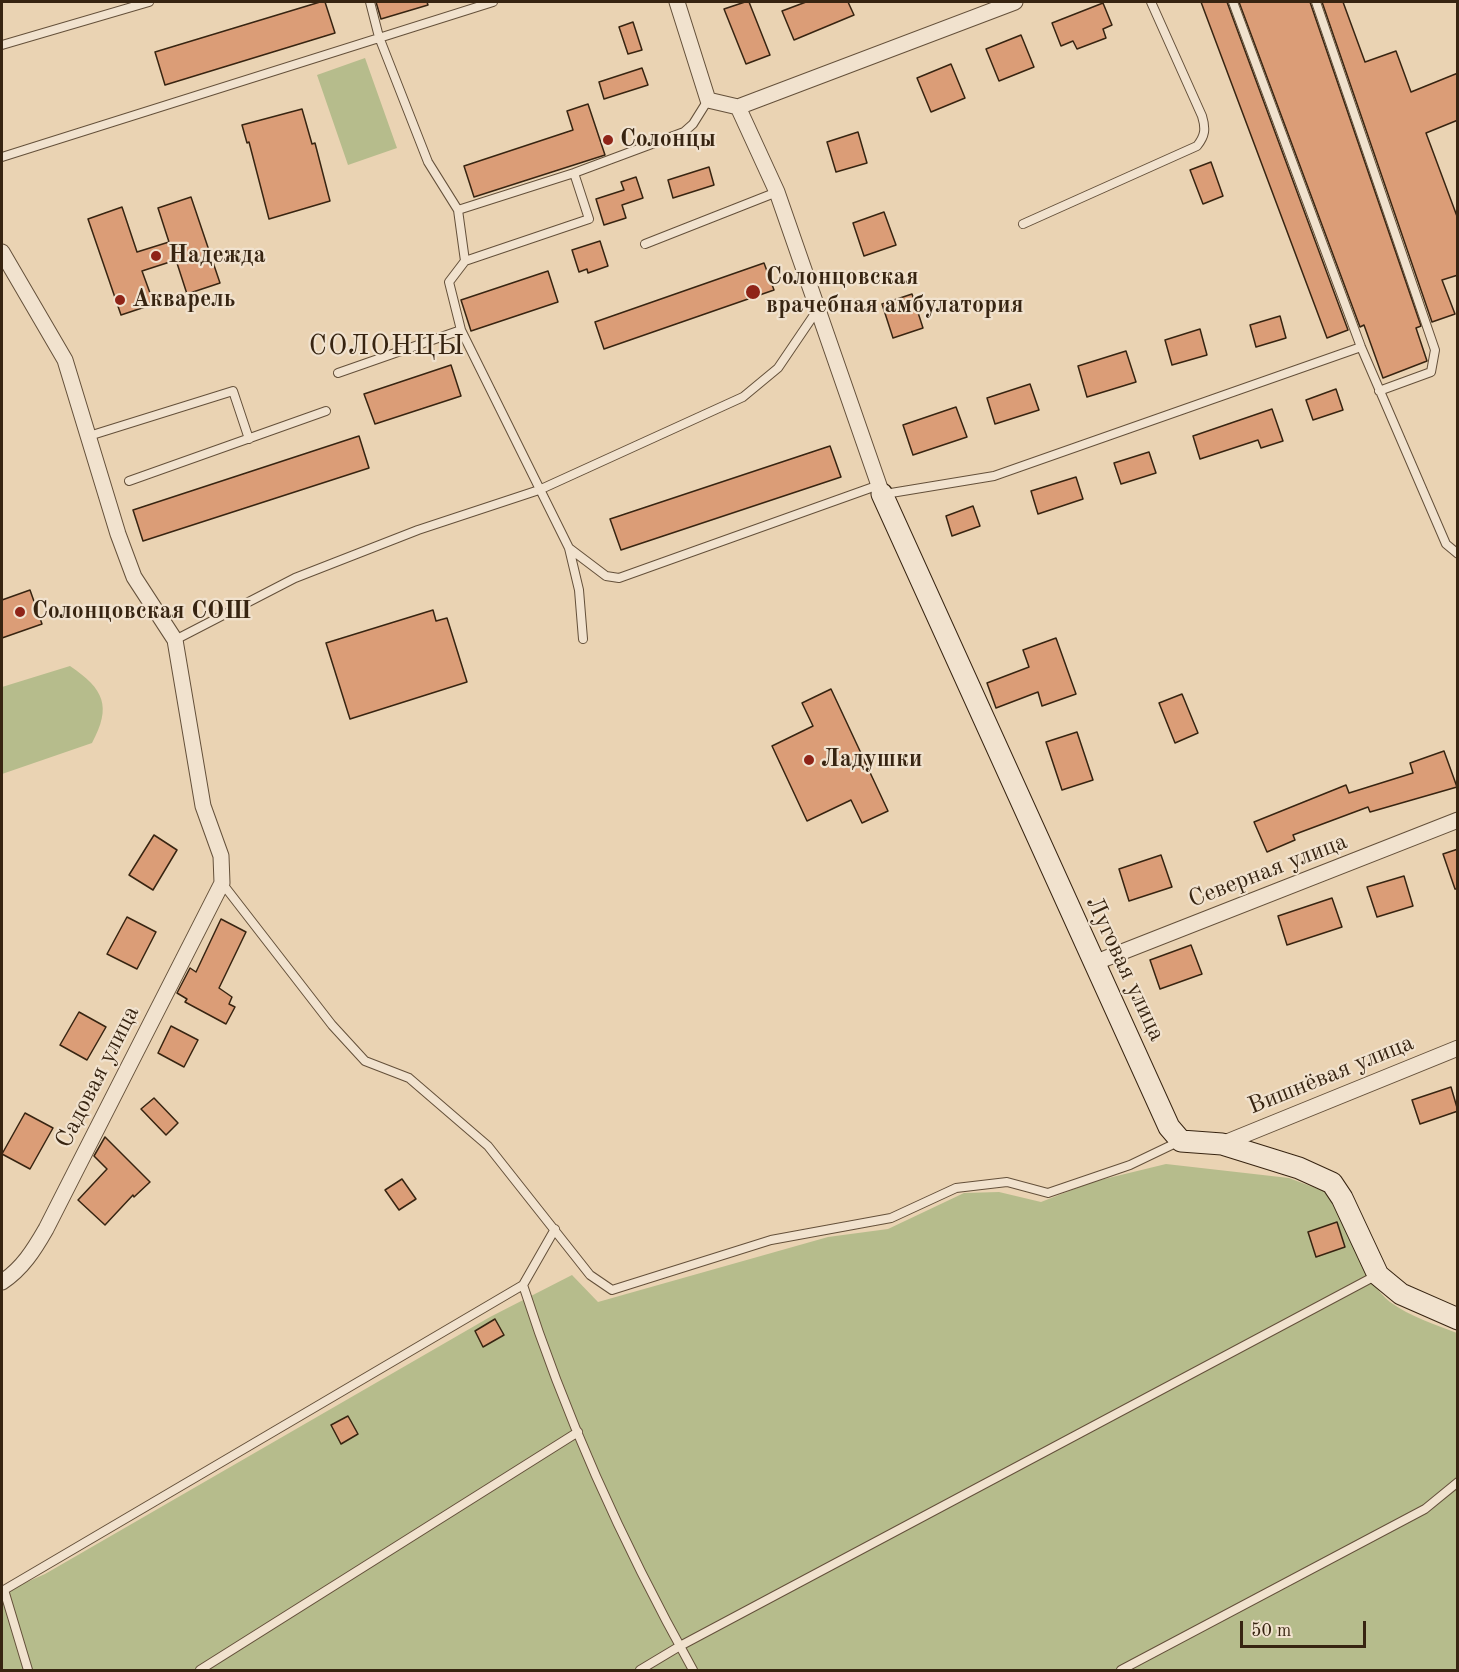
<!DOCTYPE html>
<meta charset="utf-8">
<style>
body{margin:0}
#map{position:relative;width:1459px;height:1672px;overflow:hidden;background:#ead3b3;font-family:"Old Standard TT",serif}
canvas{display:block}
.frame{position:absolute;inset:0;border:3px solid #372411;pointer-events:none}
.scale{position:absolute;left:1240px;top:1621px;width:126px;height:27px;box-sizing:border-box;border:3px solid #372411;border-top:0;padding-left:8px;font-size:18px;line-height:21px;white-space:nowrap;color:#372411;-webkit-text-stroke:4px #f1e2ce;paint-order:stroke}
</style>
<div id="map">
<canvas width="1459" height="1672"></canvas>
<div class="frame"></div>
<div class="scale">50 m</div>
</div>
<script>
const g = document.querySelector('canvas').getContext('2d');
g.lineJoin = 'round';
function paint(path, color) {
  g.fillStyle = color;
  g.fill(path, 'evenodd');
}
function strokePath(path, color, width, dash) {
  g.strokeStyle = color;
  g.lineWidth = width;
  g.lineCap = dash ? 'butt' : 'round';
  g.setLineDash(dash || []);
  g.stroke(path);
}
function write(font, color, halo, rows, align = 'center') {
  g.font = font + ' "Old Standard TT",serif';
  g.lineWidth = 4.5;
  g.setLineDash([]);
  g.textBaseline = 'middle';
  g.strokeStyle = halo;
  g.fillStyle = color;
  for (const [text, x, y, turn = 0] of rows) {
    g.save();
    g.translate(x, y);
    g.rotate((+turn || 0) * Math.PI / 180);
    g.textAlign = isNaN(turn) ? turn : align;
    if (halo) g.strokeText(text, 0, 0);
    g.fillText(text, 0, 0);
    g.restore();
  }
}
const green = new Path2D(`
 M365,58L397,148L348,165L317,75Z
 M70,666C104,689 112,706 92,743L2,774V687Z
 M1166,1164L1289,1178L1329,1193C1342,1221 1366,1284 1390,1302C1411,1317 1434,1324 1457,1333V1670H2V1593L45,1574L490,1317L572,1275L598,1302L828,1237L888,1229L964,1193L999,1192L1041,1202L1092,1182Z`);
const building = new Path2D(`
 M320,2H325L335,33L165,85L155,52Z
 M376,2H427L428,5L381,19Z
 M745,2H749L770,55L746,64L724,9Z
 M806,2H848L854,15L794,40L782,11Z
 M1201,2H1227L1348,330L1327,338Z
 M1239,2H1310L1421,326L1416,328L1427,361L1383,378L1364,325L1360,327Z
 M1322,2H1343L1365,62L1396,51L1411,92L1458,73V120L1426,133L1458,219V275L1442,280L1455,314L1432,322Z
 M1103,3L1112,25L1103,29L1106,38L1077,49L1073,41L1061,46L1052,23Z
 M633,22L642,50L628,54L619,27Z
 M1021,35L1034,67L999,81L986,49Z
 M951,64L965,98L931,112L917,78Z
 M642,68L648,85L604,99L599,82Z
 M588,104L605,155L474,197L464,166L573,130L567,111Z
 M302,109L312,144L315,143L330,201L269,219L249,142L247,143L242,125Z
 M858,132L867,163L836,172L827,142Z
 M1211,162L1223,196L1203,204L1190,170Z
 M709,167L714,185L673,198L668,180Z
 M636,177L643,198L622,205L626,218L604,225L596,199L624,190L621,182Z
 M191,197L220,283L187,294L176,260L142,271L154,304L121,315L88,219L122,207L137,252L169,242L158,208Z
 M884,212L896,245L864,256L853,223Z
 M600,241L608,266L588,273L587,269L579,272L572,250Z
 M764,263L774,290L604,349L595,322Z
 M548,271L558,302L471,331L461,300Z
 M912,294L923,328L893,338L882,304Z
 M1280,316L1286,338L1256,347L1250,325Z
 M1200,329L1207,355L1172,365L1165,340Z
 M1126,351L1136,382L1087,397L1078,366Z
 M451,365L461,396L375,424L364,394Z
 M1030,384L1039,410L995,424L987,398Z
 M1336,389L1343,410L1313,420L1306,400Z
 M956,407L967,437L913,455L903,425Z
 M1272,409L1283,441L1261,448L1258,440L1200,459L1193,436Z
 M359,436L369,468L143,541L133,510Z
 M830,446L841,477L621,550L610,519Z
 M1149,452L1156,473L1121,484L1114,463Z
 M1076,477L1083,499L1038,514L1031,491Z
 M973,506L980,526L952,536L946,516Z
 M30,590L42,624L2,638V600Z
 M433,610L436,621L447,618L467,682L350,719L326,643Z
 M1056,638L1076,694L1042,706L1038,692L996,708L987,683L1029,667L1023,650Z
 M831,689L888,811L862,823L851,800L807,821L772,746L813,726L802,703Z
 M1182,694L1198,733L1175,743L1159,703Z
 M1077,732L1093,780L1062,790L1046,742Z
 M1444,751L1457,787L1370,812L1368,807L1293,835L1295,840L1267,852L1254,822L1346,785L1349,793L1413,773L1410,763Z
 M154,835L177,850L153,890L129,875Z
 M1458,849V889H1455L1443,854Z
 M1161,855L1172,887L1129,901L1119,869Z
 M1404,876L1413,906L1377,917L1367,887Z
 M1332,898L1342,927L1287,945L1278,916Z
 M127,917L156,932L137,969L107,954Z
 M221,919L246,932L219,988L232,997L229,1004L235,1007L226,1024L185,1002L187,999L177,993L190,968L196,972Z
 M1191,945L1202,974L1160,989L1150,960Z
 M79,1012L106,1027L87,1060L60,1045Z
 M171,1026L198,1040L184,1067L158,1053Z
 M1451,1087L1458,1111L1420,1124L1412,1100Z
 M154,1098L178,1123L166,1135L141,1109Z
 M25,1113L53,1128L30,1169L2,1154Z
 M105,1137L150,1182L134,1197L133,1195L105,1225L78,1200L107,1169L94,1156Z
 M402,1179L416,1199L399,1210L385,1190Z
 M1337,1222L1345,1247L1316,1257L1308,1232Z
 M495,1319L504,1335L483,1347L475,1331Z
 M348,1416L358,1434L341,1444L331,1425Z`);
const lane = new Path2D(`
 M370,2L379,37L428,162L458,210L465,261L449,282L461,330L569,548L579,590L583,639
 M1233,2L1361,347L1446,544L1458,554
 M1316,2L1435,350L1431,372L1379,391
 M2,45L149,2
 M2,157L493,2
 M458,210L574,173L684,132L693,124L708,100
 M1023,224L1197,146C1205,136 1206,129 1202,116L1151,2
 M645,244L777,192
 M465,261L589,219L574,173
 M338,373L461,330
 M89,436L233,391L249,439
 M129,481L326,411
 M885,494L994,476L1361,347
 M569,548L606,576L619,578L879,485
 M175,640L295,578L418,530L539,490L743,397L778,368L818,309
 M222,883L332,1025L365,1061L409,1078L488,1146L590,1275L612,1290L771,1240L891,1218L956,1188L1007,1182L1048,1193L1130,1165L1178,1142
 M523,1285C566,1419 625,1548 693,1670
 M28,1670L4,1590L523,1285L555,1229
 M200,1670L578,1432
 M640,1670L680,1646L1377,1275
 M1121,1670L1425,1509L1458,1482`);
const street = new Path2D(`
 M677,2L708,100L738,107L777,192L882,494
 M738,107L1015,2
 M2,252L65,360L118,534L134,577L175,640L203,806L221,856L222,883L46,1229C34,1250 22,1269 2,1282
 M1094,963L1458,820
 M1222,1144L1458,1048`);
const secondary = new Path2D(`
 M882,494L1169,1127L1181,1141L1222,1144L1299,1168L1332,1183L1342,1198L1378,1275L1401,1294L1458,1319`);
const markers = [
 [608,140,6,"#8f2418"],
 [156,256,6,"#8f2418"],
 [753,292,8,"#8f2418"],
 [120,300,6,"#8f2418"],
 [20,612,6,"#8f2418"],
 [809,760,6,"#8f2418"]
];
const poiNames = [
 ["Солонцы",620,140],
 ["Надежда",168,256],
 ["Солонцовская",766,278],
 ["врачебная амбулатория",766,306],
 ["Акварель",132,300],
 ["Солонцовская СОШ",32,612],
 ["Ладушки",821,760]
];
const streetNames = [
 ["Северная улица",1268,871,-21],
 ["Луговая улица",1125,969,65],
 ["Вишнёвая улица",1331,1075,-22],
 ["Садовая улица",98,1077,-63]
];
const quarterNames = [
 ["СОЛОНЦЫ",387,347]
];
paint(green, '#b6bc8c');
paint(building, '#db9d77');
strokePath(building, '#372411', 1.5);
strokePath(lane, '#64503a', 10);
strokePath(street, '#64503a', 17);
strokePath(secondary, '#372411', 23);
strokePath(lane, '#f1e2ce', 8);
strokePath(street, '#f1e2ce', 15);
strokePath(secondary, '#f1e2ce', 21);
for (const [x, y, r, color] of markers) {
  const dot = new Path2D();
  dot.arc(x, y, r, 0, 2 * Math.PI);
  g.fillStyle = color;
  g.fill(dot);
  strokePath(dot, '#f1e2ce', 2);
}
write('bold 24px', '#372411', '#f1e2ce', poiNames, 'left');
write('24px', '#372411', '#f1e2ce', streetNames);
g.letterSpacing = '1.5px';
write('27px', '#372411', '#f1e2ce', quarterNames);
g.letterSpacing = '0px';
</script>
